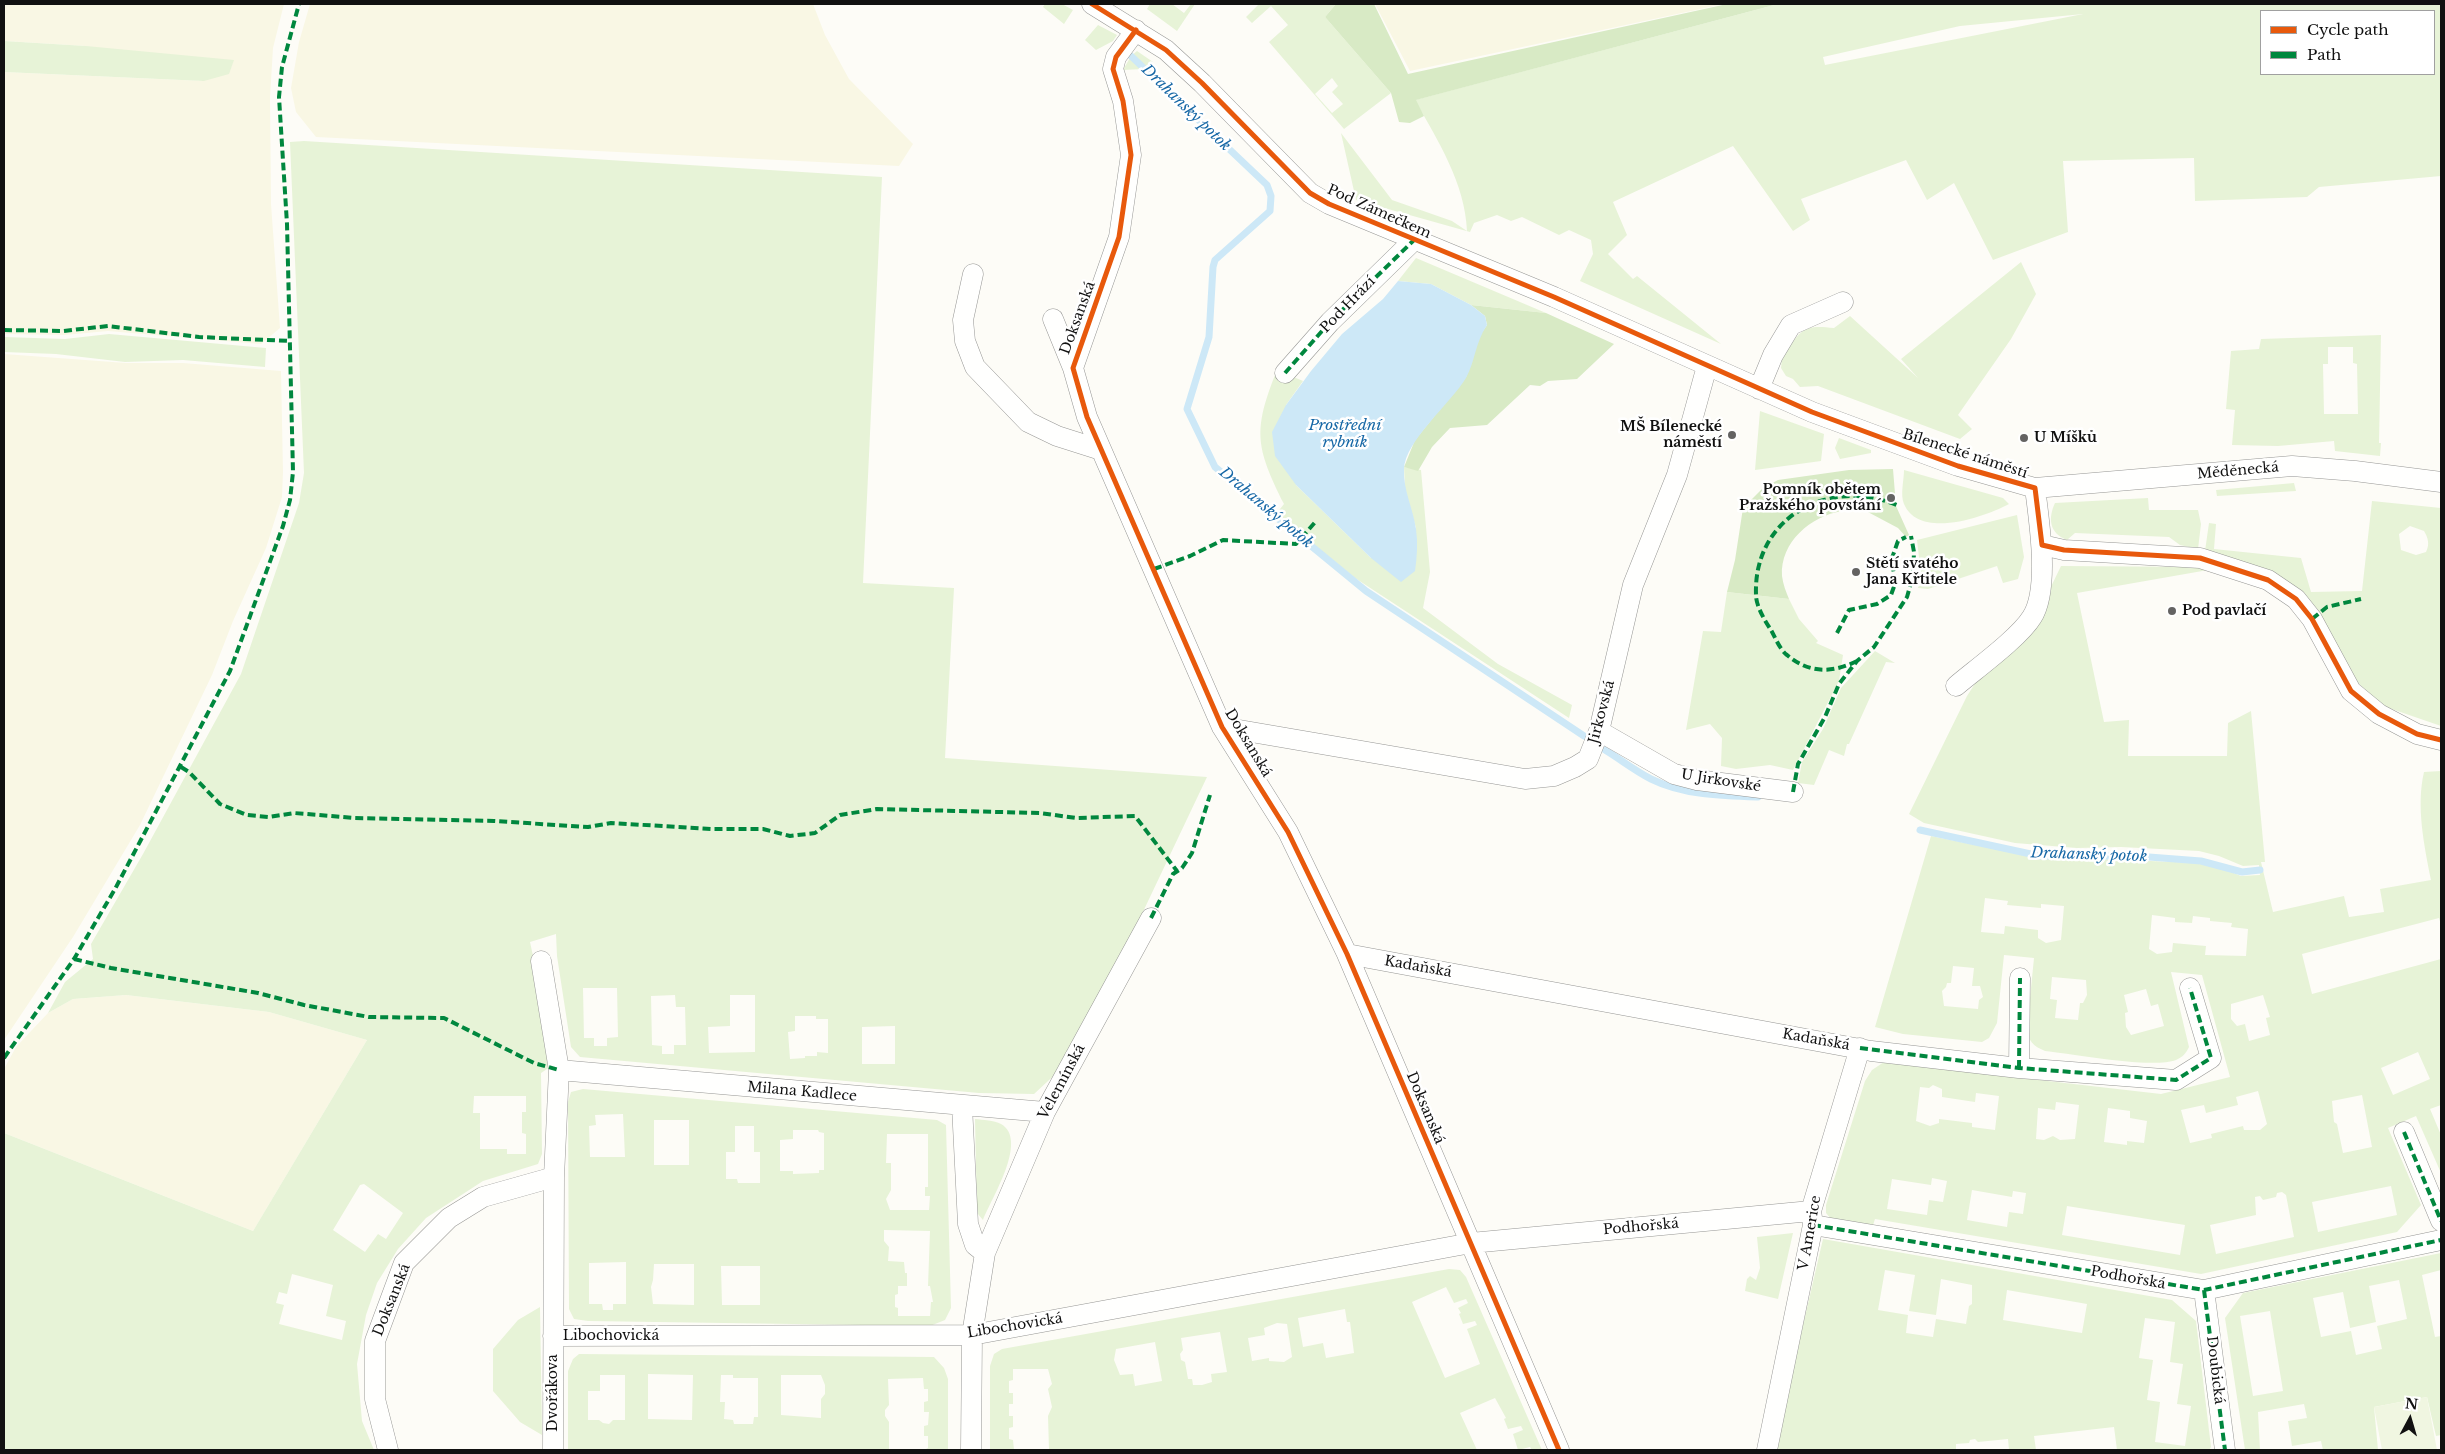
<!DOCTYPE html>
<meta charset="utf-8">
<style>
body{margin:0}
#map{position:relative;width:2445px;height:1454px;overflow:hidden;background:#fdfcf7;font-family:"Libre Baskerville",serif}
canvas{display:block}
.frame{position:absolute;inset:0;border:5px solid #111;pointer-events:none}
.legend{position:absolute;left:2260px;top:10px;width:175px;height:65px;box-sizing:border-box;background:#fff;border:1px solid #a0a0a0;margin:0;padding:6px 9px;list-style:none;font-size:15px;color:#111}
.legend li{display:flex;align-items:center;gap:10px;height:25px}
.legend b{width:25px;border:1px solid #a0a0a0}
.north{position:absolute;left:2385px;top:1394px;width:50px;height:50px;-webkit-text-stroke:4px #fff;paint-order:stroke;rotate:6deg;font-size:14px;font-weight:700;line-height:20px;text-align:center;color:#111}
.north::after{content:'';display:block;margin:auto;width:18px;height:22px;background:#111;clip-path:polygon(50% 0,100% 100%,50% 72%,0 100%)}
</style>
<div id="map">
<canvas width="2445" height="1454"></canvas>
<div class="frame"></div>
<ul class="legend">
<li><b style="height:6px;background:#e8590c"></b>Cycle path</li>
<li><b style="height:6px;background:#00873e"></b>Path</li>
</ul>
<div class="north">N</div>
</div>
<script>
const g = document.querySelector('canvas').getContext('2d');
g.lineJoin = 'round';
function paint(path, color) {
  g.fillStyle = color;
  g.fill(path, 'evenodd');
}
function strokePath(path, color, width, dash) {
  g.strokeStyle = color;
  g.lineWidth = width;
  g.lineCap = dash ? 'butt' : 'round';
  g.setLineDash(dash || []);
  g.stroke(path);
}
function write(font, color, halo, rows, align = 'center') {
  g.font = font + ' "Libre Baskerville",serif';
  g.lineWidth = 5;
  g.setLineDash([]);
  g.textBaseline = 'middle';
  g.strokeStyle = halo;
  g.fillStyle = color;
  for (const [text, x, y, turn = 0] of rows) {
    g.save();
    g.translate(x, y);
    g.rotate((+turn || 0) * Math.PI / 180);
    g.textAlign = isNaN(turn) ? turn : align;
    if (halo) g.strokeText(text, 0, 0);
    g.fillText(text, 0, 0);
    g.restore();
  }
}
const farmland = new Path2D(`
 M4,4H284L273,48L270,97L271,204L280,328L261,344L108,331L65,335L4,334V72L204,81L86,46L4,41Z
 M310,4H813L825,35L849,79L913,144L899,166L316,137L296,112L291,88L299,42Z
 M1375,4H1724L1410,71Z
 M4,354L126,363H183L281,371L283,472L282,497L266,548L233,621L212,675L140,825L73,937L4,1040Z
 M126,995L269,1012L367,1040L253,1231L4,1133V1069L16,1047L48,1013L73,999Z`);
const green = new Path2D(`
 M1045,4H1062L1073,10L1064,24L1043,7Z
 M1150,4H1172L1184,13L1191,4H1195L1177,31L1147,9Z
 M1259,4H1336L1325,17L1391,93L1344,129L1269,42L1288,25L1271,6L1252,23L1246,17ZM1332,78L1338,86L1332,92L1343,104L1332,113L1315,94Z
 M1778,4H2441V176L2319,187L2307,197L2195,201L2194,158L2063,161L2068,232L1993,260L1954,183L1927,200L1906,160L1801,199L1810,220L1793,231L1733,146L1613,202L1627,235L1608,254L1633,279L1637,276L1721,344L1580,281L1593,254L1591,240L1569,230L1559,235L1522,217L1511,221L1497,215L1474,223L1470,232L1356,200L1341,133L1392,200L1452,221L1467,231C1465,183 1438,141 1415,100ZM2261,11H2434V74H2261ZM2083,14L1825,65L1823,57L1960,26Z
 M1098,25L1117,35L1113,41L1096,50L1085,40Z
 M4,41L86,46L234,60L229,74L204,81L4,72Z
 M1137,51L1153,62L1143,69L1123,70L1131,56Z
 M304,141L882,177L863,583L954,588L945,758L1207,777L1074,1057L1034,1094L979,1093L580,1057L571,1047L557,956L556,934L530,942L556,1063L541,1073L542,1154L538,1164L483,1181L426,1218L398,1249L377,1283L366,1315L357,1364L362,1421L374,1450H4V1133L253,1231L367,1040L269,1012L126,995L73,999L48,1013L65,982L93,959L91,944L143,854L241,674L299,503L304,473L290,142ZM583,988H617L618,1037L607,1038V1046H594V1038H584ZM675,995L676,1007H685L686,1045H674V1054H662V1046L652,1045L651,996ZM730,995H755V1052L709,1053L708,1027L730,1026ZM795,1016H816V1019H828V1053L817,1052V1056H805V1058L790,1059L788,1032L795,1031ZM895,1026V1064H862V1027ZM474,1096H526V1112H522V1133L526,1134V1154H507V1149H480V1113H473ZM364,1184L403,1213L386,1239L378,1234L365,1252L333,1230L360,1185ZM292,1274L333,1285L326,1316L346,1321L342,1340L279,1324L284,1305L276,1303L279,1292L287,1294Z
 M1416,258L1546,313L1471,305L1431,284L1398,281Z
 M2021,262L2036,294L2011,339L1958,415L1972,429L1960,439L1818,386L1800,387L1793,379L1786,376L1781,368L1783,348L1788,349C1802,327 1808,325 1834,328L1850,316L1918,378L1901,359Z
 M109,334L266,348L265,367L183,360L125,362L56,354L4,352V337L65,339Z
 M2381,335L2379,443H2372H2381L2380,456L2335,451L2334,441L2278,446L2232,445L2235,410L2226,409L2231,351L2259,349L2261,339ZM2328,347H2353V363L2357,364L2358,414H2324L2323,364H2328Z
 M1277,370L1303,381L1286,405L1296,485L1371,558L1416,528L1405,489L1404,467L1421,470L1430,572L1423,608L1498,664L1572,705L1569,718L1355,578L1276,514L1284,504C1255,446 1253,430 1277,370Z
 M1760,411L1824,434L1821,461L1755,470Z
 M1839,438L1871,450V453L1840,459L1835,448Z
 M1904,470L2003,498L2009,504C1985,517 1919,540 1904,504C1900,495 1904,480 1904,470Z
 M2294,483L2296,491L2217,496L2216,490Z
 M2148,498L2149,510H2198L2201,524L2198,549L2180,545L2169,537L2075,533L2067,540C2049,533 2048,518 2055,503Z
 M2372,501L2441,508V726L2383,706L2358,683L2320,614L2205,551L2209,523L2216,524L2214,549L2301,558L2311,592L2362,591ZM2410,526L2424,531C2428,538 2430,544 2426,552L2416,555L2401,550L2399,534Z
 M2017,515L2024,557L2018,579L2003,583L1997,566L1928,589L1918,588L1921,575L1917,540Z
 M2061,566L2206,567L2208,570L2077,593L2104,722L2129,720L2128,756H2227L2228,723L2251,711L2265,862H2261L2273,912L2344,896L2349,917L2384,912L2380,889L2431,880C2424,845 2416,806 2424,772L2441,771V925L2439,918L2302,954L2312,994L2441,959V1105L2430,1109L2441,1135V1173L2416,1116L2388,1128L2421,1205L2397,1232L2201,1274L1875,1219L1873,1225L1831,1219L1826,1213V1205L1865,1081L1872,1070L1887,1060L1899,1064L2161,1094L2230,1077L2202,975L2171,972L2189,1047C2186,1053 2183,1057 2176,1060C2152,1069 2074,1054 2045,1051C2033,1046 2028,1041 2027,1028L2034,958L2004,955L1997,1023L1989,1038L1982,1042L1903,1034L1875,1027L1931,836L2029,856L2198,863L2217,866L2241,876L2260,875L2259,865L2243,866L2219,856L2199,851L2121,847L2077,848L2015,843L1924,823L1909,814L1967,696L1985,668L2047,595ZM1985,898L2008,901L2007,905L2041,908V904L2064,906L2061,940L2046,943L2038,938V930L2005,926L2004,934L1981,932ZM2152,915L2175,918V922L2192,923L2193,916L2210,918V921L2232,923L2231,927L2248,929L2246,956L2205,955L2206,946L2173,943L2172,952L2157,954L2149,949ZM1953,966L1974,968L1972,986H1980L1983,997L1979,1000L1978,1009L1944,1006L1942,991L1946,987L1947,983H1951ZM2052,977L2086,980L2087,995L2083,1003H2080L2078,1020L2055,1018L2057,1000L2050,999ZM2146,989L2151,1006L2158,1004L2164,1026L2131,1035L2126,1027L2125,1013L2128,1012L2124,995ZM2263,995L2270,1017L2266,1018L2270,1035L2249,1041L2245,1024L2237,1026L2231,1019V1004ZM2418,1052L2430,1079L2393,1095L2381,1068ZM1933,1085L1942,1089V1097L1975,1102L1976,1093L1999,1096L1995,1130L1972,1127V1123L1939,1119V1123L1930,1126L1916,1121L1920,1087L1929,1088ZM2258,1091L2267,1124L2260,1130H2244L2243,1126L2211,1134L2212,1138L2190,1143L2181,1110L2204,1105L2206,1113L2238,1105L2236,1097ZM2362,1095L2372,1147L2343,1153L2337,1124L2334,1122L2332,1101ZM2056,1102L2079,1105L2075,1139L2060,1140L2053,1136L2044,1140L2036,1139L2038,1108L2055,1110ZM2108,1108L2130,1111V1118L2147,1121L2144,1143L2127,1141V1145L2104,1142ZM1932,1178L1947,1181L1943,1202L1929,1200L1927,1215L1887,1209L1892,1179L1931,1185ZM2391,1186L2397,1215L2318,1232L2312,1202ZM1972,1190L2012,1197L2013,1191L2026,1193L2023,1214L2009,1212L2007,1227L1967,1220ZM2282,1192L2286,1195L2294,1237L2216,1254L2210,1225L2256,1215L2255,1197L2260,1196L2263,1200L2276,1197L2277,1193ZM2067,1206L2185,1225L2180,1255L2062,1235Z
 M1727,592L1789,599L1799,619L1818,641L1816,643L1843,655L1839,681L1793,770L1770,765L1736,769L1721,766L1722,738L1710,724L1686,730L1703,631L1721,632Z
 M1875,651L1895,663L1886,662L1849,744H1847L1844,756L1829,750L1814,785L1798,783L1802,762L1823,729L1841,688Z
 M583,1089L937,1120L946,1125L951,1308L945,1320L930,1326L588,1321L574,1319L569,1309L568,1102L571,1092ZM623,1114L625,1157H590L589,1126L596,1125L595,1115ZM654,1120H689V1165H654ZM735,1126H754V1152H760V1183H738L737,1179H726V1152H735ZM793,1130H818L819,1132L824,1133V1170H819V1173L793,1174V1171H780V1140L793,1139ZM887,1134H928V1187H925V1196H930L929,1210H890L886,1199L891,1190V1163H886ZM884,1230L930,1231L928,1286H930L933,1302H931L930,1316H898V1308L895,1307V1295L898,1294V1286H907V1273H905L904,1262L888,1261L889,1247L884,1241ZM626,1262V1304H613V1310H603L602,1304H589V1263ZM654,1264H694V1305L653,1304L651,1287L653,1280ZM721,1266H760V1305H722Z
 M975,1119C983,1120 994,1120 1001,1124C1029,1140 991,1199 983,1220L977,1213Z
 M1793,1233L1778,1299L1745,1291L1747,1279L1750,1276L1756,1280L1760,1268L1757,1237Z
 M1823,1239L2172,1300L2196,1321L2211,1447L2209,1450H2117L2114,1427L2034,1436L2036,1450H2009L2008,1439L1978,1442L1975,1439L1970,1440L1969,1443L1956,1444V1450H1774ZM1885,1270L1915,1275L1909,1311L1936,1315L1941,1279L1972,1285V1304L1969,1306L1966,1324L1936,1319L1933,1337L1906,1333L1908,1315L1878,1310ZM2007,1290L2087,1304L2082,1333L2003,1320ZM2145,1318L2175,1322L2170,1362L2183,1364L2177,1404L2191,1406L2185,1446L2155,1442L2160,1402L2147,1400L2153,1360L2139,1358Z
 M2441,1253V1270L2422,1275L2435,1337L2441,1336V1435L2436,1436L2427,1397L2374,1407L2378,1450H2323L2321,1441L2292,1446L2288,1421L2307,1418L2304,1404L2258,1412L2260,1450H2245L2225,1318L2243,1293ZM2399,1280L2407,1319L2377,1326L2382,1349L2356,1355L2351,1331L2321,1337L2313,1298L2343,1292L2350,1328L2376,1322L2369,1286ZM2270,1311L2283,1391L2253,1396L2240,1316Z
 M1449,1269L1460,1270L1466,1277L1542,1450H1532L1530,1447L1518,1450L1513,1434L1523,1430L1521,1426L1508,1429L1504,1419L1506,1418L1495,1398L1460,1413L1477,1450H1049L1048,1416L1052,1407L1048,1389L1052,1384L1048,1369H1013V1380L1009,1381V1393H1013V1404H1009V1416H1013V1427L1009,1428V1439L1013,1440L1014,1450H990V1366L994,1354L1002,1349ZM1446,1287L1454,1303L1466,1299L1468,1303L1458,1308L1461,1313L1459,1314L1463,1324L1475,1321L1477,1325L1467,1329L1480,1364L1445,1378L1412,1302ZM1345,1309L1347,1322H1350L1354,1353L1326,1358L1323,1343L1303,1347L1298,1318ZM1277,1323L1287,1324L1292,1357L1284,1362L1269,1361V1358L1252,1361L1248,1338L1265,1335L1264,1328ZM1220,1332L1227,1372L1211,1374L1212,1382L1202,1385H1193L1192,1379H1188L1185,1362L1181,1360L1180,1354L1183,1350L1181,1338ZM1155,1342L1162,1381L1135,1386L1133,1374L1120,1375L1114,1360L1116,1349Z
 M540,1307L542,1435L520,1422L493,1391V1349L518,1320Z
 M579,1354L934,1357L944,1368L948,1379V1450H924L928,1448V1436H924V1426L928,1425L929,1412H924V1402L928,1401V1389H924L923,1378L888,1379L889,1405L885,1410V1416L889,1422V1450H568V1371L573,1359ZM648,1374L693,1375L692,1420L648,1419ZM600,1375H625V1420H613L609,1424L603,1423L599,1420H588V1391H600ZM721,1375H733V1378H758V1417H754L753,1424H734L733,1420L724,1419L725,1402H720ZM781,1375H821L825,1385V1394L821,1399V1418L781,1415Z`);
const forest = new Path2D(`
 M1336,4H1374L1408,74L1727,4H1778L1416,100L1424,116L1410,123L1399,122L1391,93L1325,17Z
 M1471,305L1546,313L1614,344L1577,379L1548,381L1540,386L1530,385L1487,425L1450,428L1432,447L1418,471L1404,467L1415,440L1466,377L1478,338L1487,325L1485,316Z
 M1893,469L1896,506L1909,535L1906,537L1898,528L1866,511L1865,507H1842V511C1811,516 1780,542 1782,576C1783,584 1786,592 1789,599L1727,592L1735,560L1743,508L1763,488L1778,480L1849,470Z`);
const pitch = new Path2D(`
 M2427,1397L2437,1450H2382L2374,1407Z`);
const water = new Path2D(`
 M1398,281L1431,284L1471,305L1485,316L1487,325C1475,343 1475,362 1466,378C1451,403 1405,441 1404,469C1403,490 1413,508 1416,529C1418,543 1417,557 1415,571L1401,582L1371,558L1296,485L1275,456L1272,432L1286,405L1311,371L1342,334L1383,299Z`);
const stream = new Path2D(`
 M1131,56L1267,185L1271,196L1270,211L1215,260L1213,267L1209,337L1187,409L1215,467L1366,591L1584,736
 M1605,750C1620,759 1635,771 1651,779C1683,795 1723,796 1758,797
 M1920,830L2040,856H2136L2201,861L2242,872L2260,870`);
const minor = new Path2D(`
 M1092,4L1166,50L1202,83L1310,193L1329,204L1554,297L1812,412L1958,466L2035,488L2292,466L2355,471L2441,482
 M973,274L963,320L965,341L975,367L1028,422L1057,436L1101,450
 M1053,319L1073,368L1087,417L1222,727L1288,832L1347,954L1559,1450
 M1073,368L1119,237L1131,155L1123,101L1113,69L1116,57L1136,30
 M1285,373L1330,322L1414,240
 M1759,389L1773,355L1791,325L1843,302
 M2042,545L2064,550L2200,558L2268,580L2296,599L2312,619L2351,691L2379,714L2417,734L2441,740
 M1956,686C1976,669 2019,638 2032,617C2050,589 2039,520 2035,488
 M1222,727L1525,779L1554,776L1575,767L1588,759L1599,731L1633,585L1677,475L1707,366
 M1599,731L1674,774L1697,780L1793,792
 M1347,954L1871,1051L2019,1068L2176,1080L2211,1058L2190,988
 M541,961L559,1070L554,1177L553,1450
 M2019,1068L2020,978
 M559,1070L1045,1112
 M962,1106L968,1224L975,1245L985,1253
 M2404,1132L2441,1221
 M1813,1225L2204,1290L2441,1240
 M2204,1290L2225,1450
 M553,1336L972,1335L1471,1243L1811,1211
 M388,1450L375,1399V1341L404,1263L449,1218L483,1197L554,1177
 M971,1450L972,1335L985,1253L1045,1112L1151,918
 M1767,1450L1813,1225L1811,1211L1860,1048`);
const quiet = new Path2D(`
 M4,330L63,331L108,326L199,337L290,341
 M1285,373L1330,322L1414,240
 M1154,569L1190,556L1223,540L1296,544L1317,520
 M2312,619L2327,607L2361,599
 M1837,633L1849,610L1877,604L1891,595L1896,581L1891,561L1898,541L1906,537
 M1857,661C1833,673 1809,674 1787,655C1780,650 1775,637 1771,630C1765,621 1756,606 1756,595C1753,516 1831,476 1899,506
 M181,767L189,772L220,804L247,815L269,817L294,813L355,818L494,821L588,827L611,823L712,829H763L790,836L815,833L840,815L877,809L1040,813L1076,818L1135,816L1177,871
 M1793,792L1798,764L1825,717L1839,684L1857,661L1874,647L1907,597L1913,576L1914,552L1911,536
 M1151,918L1173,874L1182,868L1192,853L1210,795
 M74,959L111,968L258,993L304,1005L369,1017L444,1018L534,1063L559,1070
 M1860,1048L2019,1068L2176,1080L2211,1058L2190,988
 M4,1058L74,959L115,889L230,671L283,526L290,500L293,472L287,224L279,97L282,67L299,4
 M2019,1068L2020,978
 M2404,1132L2441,1221
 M1813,1225L2204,1290L2441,1240
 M2204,1290L2225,1450`);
const cycleway = new Path2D(`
 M1092,4L1166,50L1202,83L1310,193L1329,204L1554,297L1812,412L1958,466L2035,488L2042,545L2064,550L2200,558L2268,580L2296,599L2312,619L2351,691L2379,714L2417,734L2441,740
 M1136,30L1116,57L1113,69L1123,101L1131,155L1119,237L1073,368L1087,417L1222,727L1288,832L1347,954L1559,1450`);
const markers = [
 [1732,435,5,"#646362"],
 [2024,438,5,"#646362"],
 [1891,498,5,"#646362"],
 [1856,572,5,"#646362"],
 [2172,611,5,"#646362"]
];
const streetNames = [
 ["Pod Zámečkem",1379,212,24],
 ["Pod Hrází",1348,305,-46],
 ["Doksanská",1078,318,-70],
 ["Bílenecké náměstí",1965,454,18],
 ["Měděnecká",2238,471,-5],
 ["Jirkovská",1602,712,-75],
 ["Doksanská",1248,743,59],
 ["U Jirkovské",1721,781,9],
 ["Kadaňská",1418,967,10],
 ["Kadaňská",1816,1040,10],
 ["Velemínská",1062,1082,-62],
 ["Milana Kadlece",802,1092,5],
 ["Doksanská",1425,1108,67],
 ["Podhořská",1641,1227,-5],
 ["V Americe",1810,1233,-80],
 ["Podhořská",2128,1278,10],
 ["Doksanská",392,1300,-68],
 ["Libochovická",1015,1326,-9],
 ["Libochovická",611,1336],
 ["Doubická",2215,1370,83],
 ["Dvořákova",553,1393,-90]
];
const poiNames = [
 ["MŠ Bílenecké",1722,427,"right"],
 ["náměstí",1722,443,"right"],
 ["U Míšků",2034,438],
 ["Pomník obětem",1881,490,"right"],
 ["Pražského povstání",1881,506,"right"],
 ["Stětí svatého",1866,564],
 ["Jana Křtitele",1866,580],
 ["Pod pavlačí",2182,611]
];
const waterNames = [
 ["Drahanský potok",1186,108,44],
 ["Prostřední",1345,426],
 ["rybník",1345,443],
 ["Drahanský potok",1266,508,40],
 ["Drahanský potok",2089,855,2]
];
paint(farmland, '#f9f7e4');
paint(green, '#e7f3d7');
paint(forest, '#d8eac5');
paint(pitch, '#f0f6e1');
paint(water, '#cde8f7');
strokePath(stream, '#cde8f7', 7);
strokePath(minor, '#979795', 21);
strokePath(minor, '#fffffe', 20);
strokePath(quiet, '#00873e', 4, [8, 4]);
strokePath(cycleway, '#e8590c', 5);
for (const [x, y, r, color] of markers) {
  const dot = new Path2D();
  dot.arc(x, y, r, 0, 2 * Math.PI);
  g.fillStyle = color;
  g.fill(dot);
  strokePath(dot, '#fff', 2);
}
write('14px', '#111', '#fff', streetNames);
write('bold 14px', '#111', '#fff', poiNames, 'left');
write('italic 15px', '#1768a6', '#fff', waterNames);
</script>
